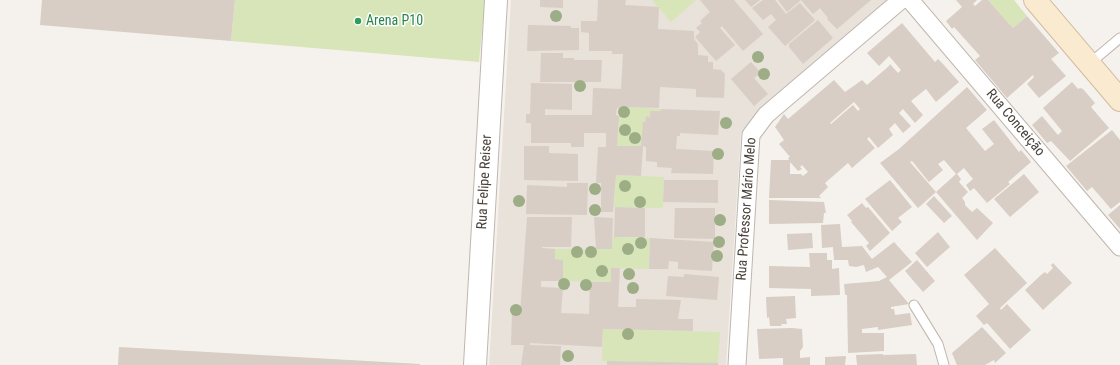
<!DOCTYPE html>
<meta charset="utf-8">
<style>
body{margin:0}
canvas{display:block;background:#f5f1ec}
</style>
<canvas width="1120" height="365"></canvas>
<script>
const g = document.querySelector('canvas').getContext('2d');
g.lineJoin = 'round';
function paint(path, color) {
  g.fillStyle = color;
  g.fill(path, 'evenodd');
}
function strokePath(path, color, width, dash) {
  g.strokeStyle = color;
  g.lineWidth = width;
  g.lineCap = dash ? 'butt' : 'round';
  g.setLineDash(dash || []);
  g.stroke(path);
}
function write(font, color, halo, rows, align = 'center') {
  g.font = font + ' "Roboto Condensed",sans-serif';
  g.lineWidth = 3;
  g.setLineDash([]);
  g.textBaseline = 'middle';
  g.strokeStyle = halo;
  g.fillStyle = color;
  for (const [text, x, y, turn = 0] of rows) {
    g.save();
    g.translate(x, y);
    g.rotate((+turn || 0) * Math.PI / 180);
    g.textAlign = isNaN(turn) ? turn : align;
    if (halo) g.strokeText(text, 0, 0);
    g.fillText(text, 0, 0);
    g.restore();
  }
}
const residential = new Path2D(`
 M511,0H889L762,112L741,133L726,365H489Z`);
const green = new Path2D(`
 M235,0H485L479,62L231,41Z
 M652,0H696L671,22Z
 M988,0H1014L1027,16L1013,28Z
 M620,107L661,109V111H650V117L646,116L641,146H617Z
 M616,175L664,177L663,208L614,207Z
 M613,237L650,238L649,269L611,268V282L563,281V260L555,259V249H612Z
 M603,329L720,332L718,363L602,361Z`);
const building = new Path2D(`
 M42,0H235L231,41L40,25Z
 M540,0H563V8L540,7Z
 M598,0H626L625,5L659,7L658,29L694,31V39L698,44V55L708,56V62H713V69L721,70L725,74L724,98L696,97V89L660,87L659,108L620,107V109L617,108L616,115L619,116L617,146H641L643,122H645L646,116L650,117V111H661V109L720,111L718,135L680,133V136H677L676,149L714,151L713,174L671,173L672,168L657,167V162L646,161V147L643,146L641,176L616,175L613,212H601V183H596L598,147H606V133H584V147H571V143H531V123H526V114H530L531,83L572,84V110L545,109V115H592L593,88L621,89L623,54H612V51H589V33L581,32V21H597Z
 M700,0H734L763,34L743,51L722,26L720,28L735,45L716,61L695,37L700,32L696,28L702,23L700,21L710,12Z
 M745,0H760L751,7Z
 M763,0H775L786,14L800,3L815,20L785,46L768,27L776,20L771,14L763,20L752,8Z
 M778,0H871L837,29L827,19L828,18L820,8L813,14L801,0L787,12Z
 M956,0H977L973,4L975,6L982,0H988L1013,28L1027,16L1059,53L1051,59L1066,76L1039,98L1027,84L1034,77L1033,75L1007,98L975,60L980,56L954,27L952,29L946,21L962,7Z
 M818,20L833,38L803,64L789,47V44Z
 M902,23L935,62L938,59L943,64L959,82L936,102L926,89L911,101L923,115L915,123L903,109L899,113L911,126L903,133L895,123L889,129L893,135L878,148L869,137L867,139L875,148L852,168L848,163L825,183L828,187L819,196L821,198H769L771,160H789L788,158L790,157L779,144L784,140L775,127L784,114L788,119L834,80L845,92L862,80L867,85L889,66L890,64L898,73L901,70L889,56L879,66L867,53ZM854,102L860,109L858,111L853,105L831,124L830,123ZM790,162L798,171L802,169L800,167L802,165L808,172L803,176L801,174H790Z
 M528,25L571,26V28H579V50L527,51Z
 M541,53H563V58H574V60H602L601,82H540Z
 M751,62L761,73L754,78L768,94L754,106L731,79Z
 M1072,82L1078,89L1080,88L1083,89L1095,103L1091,107L1109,128L1070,161L1051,141L1047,143L1032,125L1042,116L1058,135L1062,131L1043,108Z
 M967,87L987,110L966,128L985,151L994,144L982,129L994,120L1019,152L1021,150L1031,162L1008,182L1010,184L987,203L974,188L970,191L966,185L973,179L964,168L957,174L961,179L959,182L968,192L962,198L965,202V205L972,212L977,208L993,223L977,240L936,192L918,208L880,163L899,149ZM944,160L956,174L936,192L910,162L912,161L929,182L943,170L938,164Z
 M1112,130L1120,140V202L1111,209L1092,187L1087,191L1066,166Z
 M524,146H549V153L578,154V181L524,180Z
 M1024,174L1039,192L1010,217L994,199Z
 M664,180H718V203L663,202Z
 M890,180L912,207L898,218L902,222L892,231L865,199Z
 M567,183H588L587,215L526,214L527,185L567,187Z
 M934,196L952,216L944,223L926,204Z
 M769,200L824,202L826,213H824L823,223L769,224Z
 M862,203L866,208L868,207L890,233L870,251L866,246L869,243L851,222L852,221L847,215Z
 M1120,205V229L1108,215Z
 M615,207L645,208V237H614Z
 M675,208H715V239L674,238Z
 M527,217H572L571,247H542V248L555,249V259L563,260V281H541V287L563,288L561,313L589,314L590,282H611V268H620L618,307H636V299L681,300L678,319H693V331L603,329L602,347L530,343V345L561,346L560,365H521L524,345H511L512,313H520Z
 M594,217L613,218L612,249H596Z
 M840,224L842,247L862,246L872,259L894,242L912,262L889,280L909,304L891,307V309H894L895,315L910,313L912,325L878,330V327L862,329V333H884V351L848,353L847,295H845L844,284L879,281L887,277L878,267L866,272L864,265L856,267L849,266L848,260H834L833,247L822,248L821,225Z
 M938,232L950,247L927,267L915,253Z
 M812,233L813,248L788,250L787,234Z
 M650,238L714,242L712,271L678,269V262L669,261L668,269H649Z
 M995,248L1027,283L1000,308L1001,310L1007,304L1031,330L1010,349L987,323L984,325L976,316L989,304L964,275Z
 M809,253H827V260H832V269L839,268L840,295L811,296V289L769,288V266L810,267Z
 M917,260L935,281L923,292L905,271Z
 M1053,263L1072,283L1043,310L1025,290L1041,275L1045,272L1047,274L1053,268L1051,265Z
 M684,274L719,277L717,300L666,296L668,276L684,277Z
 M795,296L796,318L786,319L787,324H781L782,326H770L769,317L767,318L766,297Z
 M982,327L1006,353L995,363L994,360L985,365H957L952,353Z
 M792,328L802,329L803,347L800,351V358L810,357V365H783V358L759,359L757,329Z
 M119,347L420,364V365H118Z
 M883,354V355L916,354L917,365H857L856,355Z
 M846,356L845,365H825V357Z
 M607,361L718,363V365H607Z`);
const service = new Path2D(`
 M1089,64L1120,38
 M914,305L938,344L944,365`);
const minor = new Path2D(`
 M910,0L1120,247
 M737,365L751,135L766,115L901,0`);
const tertiary = new Path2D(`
 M475,365L496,0`);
const secondary = new Path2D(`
 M1035,0L1120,100`);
const trees = [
 [556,16],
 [758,57],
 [764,74],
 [580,86],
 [624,112],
 [726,123],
 [625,130],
 [635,138],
 [718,154],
 [625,186],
 [595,189],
 [519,201],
 [640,202],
 [595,210],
 [720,220],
 [719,242],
 [641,243],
 [628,249],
 [577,252],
 [591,252],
 [717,256],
 [602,271],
 [629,274],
 [564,284],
 [586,285],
 [633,288],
 [516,310],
 [628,334],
 [568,356]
];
const markers = [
 [358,21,4,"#2e9e5b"]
];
const leisureNames = [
 ["Arena P10",366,21]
];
const streetNames = [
 ["Rua Conceição",1015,123,50],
 ["Rua Felipe Reiser",485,182,-87],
 ["Rua Professor Mário Melo",747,209,-86]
];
paint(residential, '#e8e2db');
paint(green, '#d7e5b9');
paint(building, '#d8cec5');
strokePath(service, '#c0b7af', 11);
strokePath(minor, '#c0b7af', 19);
strokePath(tertiary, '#c0b7af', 24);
strokePath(secondary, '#d0bda0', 24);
strokePath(service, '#fff', 9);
strokePath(minor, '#fff', 17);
strokePath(tertiary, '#fff', 22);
strokePath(secondary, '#faead0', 22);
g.fillStyle = '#9dad85';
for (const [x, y] of trees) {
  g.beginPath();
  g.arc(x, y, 6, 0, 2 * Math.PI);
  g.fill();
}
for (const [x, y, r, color] of markers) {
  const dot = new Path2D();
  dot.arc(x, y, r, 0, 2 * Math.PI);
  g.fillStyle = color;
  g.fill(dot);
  strokePath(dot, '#fff', 1.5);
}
write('14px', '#27864d', '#fff', leisureNames, 'left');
write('14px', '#49413a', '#fff', streetNames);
</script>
